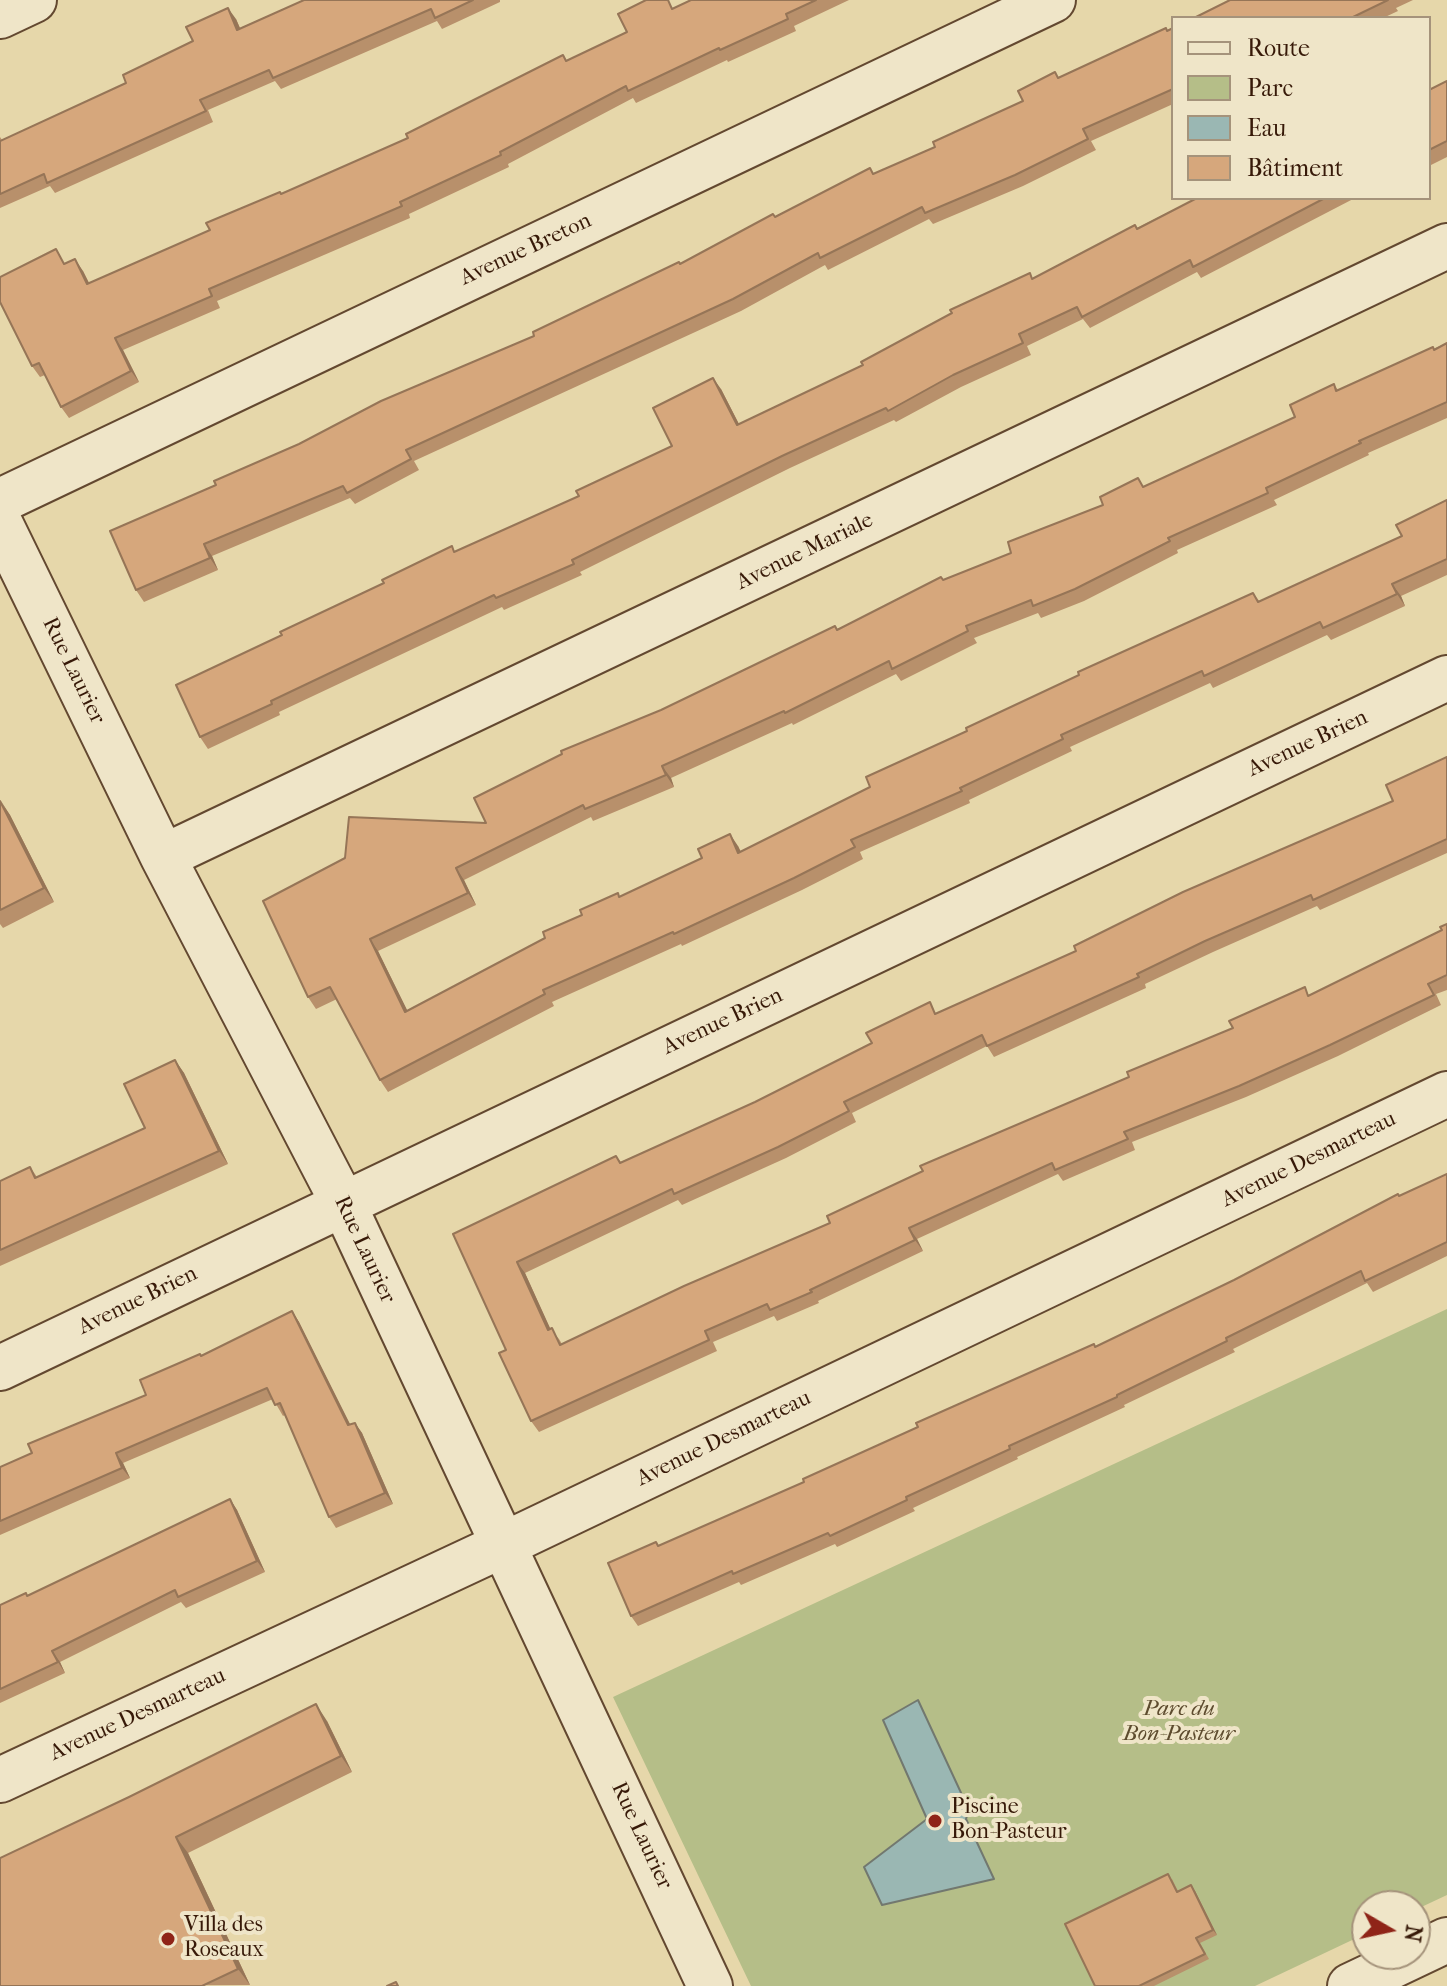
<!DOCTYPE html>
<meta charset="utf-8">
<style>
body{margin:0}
#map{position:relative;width:1447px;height:1986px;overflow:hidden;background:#e6d7aa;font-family:"IM FELL French Canon",serif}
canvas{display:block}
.legend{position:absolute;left:1171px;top:16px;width:260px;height:184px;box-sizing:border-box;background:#efe5c8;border:2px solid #a5937b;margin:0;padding:10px 14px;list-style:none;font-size:24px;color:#371908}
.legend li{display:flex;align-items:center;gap:16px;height:40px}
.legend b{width:40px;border:2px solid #a5937b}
.north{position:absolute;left:1351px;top:1890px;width:80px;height:80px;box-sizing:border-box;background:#efe5c8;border:2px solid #a5937b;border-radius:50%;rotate:99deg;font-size:22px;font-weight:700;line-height:32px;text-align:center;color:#371908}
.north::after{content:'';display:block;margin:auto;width:28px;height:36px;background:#8f2418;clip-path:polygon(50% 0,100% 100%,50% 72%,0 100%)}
</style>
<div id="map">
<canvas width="1447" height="1986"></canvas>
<ul class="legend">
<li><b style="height:10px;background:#efe5c8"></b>Route</li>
<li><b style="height:22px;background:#b5be88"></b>Parc</li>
<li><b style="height:22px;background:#9ab7b3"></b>Eau</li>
<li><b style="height:22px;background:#d6a77c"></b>Bâtiment</li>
</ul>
<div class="north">N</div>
</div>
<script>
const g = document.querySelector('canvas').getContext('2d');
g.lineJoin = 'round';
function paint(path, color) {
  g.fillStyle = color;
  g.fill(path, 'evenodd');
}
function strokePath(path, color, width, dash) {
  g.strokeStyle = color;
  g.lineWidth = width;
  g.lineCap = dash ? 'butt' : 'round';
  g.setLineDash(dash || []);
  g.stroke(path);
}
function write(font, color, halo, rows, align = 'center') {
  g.font = font + ' "IM FELL French Canon",serif';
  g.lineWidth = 8;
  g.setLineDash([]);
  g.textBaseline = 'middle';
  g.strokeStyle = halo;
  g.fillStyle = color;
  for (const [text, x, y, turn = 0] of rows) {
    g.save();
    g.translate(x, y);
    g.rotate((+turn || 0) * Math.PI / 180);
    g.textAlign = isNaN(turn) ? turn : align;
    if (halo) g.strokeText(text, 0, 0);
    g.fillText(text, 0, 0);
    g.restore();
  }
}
const green = new Path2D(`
 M1447,1309V1895L1415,1910V1906H1367V1933L1255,1986H751L613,1697Z`);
const water = new Path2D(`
 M918,1700L969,1810L966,1819L994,1879L882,1905L864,1867L927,1819L883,1720Z`);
const minor = new Path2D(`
 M0,16L34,0
 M0,501L1053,0
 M0,523L163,857L343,1203L710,1986
 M163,857L1447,246
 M0,1368L1447,678
 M0,1780L503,1545L1447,1094
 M1350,1986L1447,1940`);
const wall = new Path2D(`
 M304,0H500V2L442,29L437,21L281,89L275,81L208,110L213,122L55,193L50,186L0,208V137L2,140L126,83L193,41L236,19L240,28Z
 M691,0H849L794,26L796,31L728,62L727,60L636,103L633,98L508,164L509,167L409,214L410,218L217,301L220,308L123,350L139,382L69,418L61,407L45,375L40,377L32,366L66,264L83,271L89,283L210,230L281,194L408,138L563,55L567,61L627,32L674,8Z
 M1230,0H1413L1396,8L1398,11L1383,18H1194Z
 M1173,28V104L1091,141L1096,150L1023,186L933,224L929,219L828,270L825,265L741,311L414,461L419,470L355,504L350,498L212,556L218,570L144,602L136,590L216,485L299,444L534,336L775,217L935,147L1023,101L1059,78Z
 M1447,81V157L1429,166V90Z
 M1197,198H1355L1201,278L1197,272L1090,328L1083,319L1027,346L1031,355L961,387L896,422L894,420L790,468L580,572L582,575L504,610L502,607L279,712L280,715L208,749L200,737L282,635L455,552L579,496L672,446L721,389L739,424L863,365L1033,278L1137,228Z
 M1447,343V418L1368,453L1369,455L1274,500L1277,505L1177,550L1178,553L1084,601L1041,618L1038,613L974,638L977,643L901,681L896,674L793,725L792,723L671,778L674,787L593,821L591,817L464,880L476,905L378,951L407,1011L545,938L582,915L620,897L738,846L741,852L870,787L967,731L1253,593L1260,602L1402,536L1447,500V575L1401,596L1405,606L1331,640L1327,635L1213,688L1210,683L1070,747L1072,751L969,800L970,803L860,852L863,859L802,890L682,946L681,944L552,1002L554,1006L388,1092L380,1080L337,999L316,1009L308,997L486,823L661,710L944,580L1011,553L1103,505L1295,417L1334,384L1338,390Z
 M1447,757V853L1320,910L1317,906L1213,952L1145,984L1146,988L994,1057L987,1046L852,1113L856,1122L786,1158L682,1205L678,1200L525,1273L550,1329L559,1339L562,1344L830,1223L1129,1077L1233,1028L1310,995L1442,930L1447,924V990L1436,994L1441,1005L1338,1056L1246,1097L1132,1142L1135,1150L1063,1181L1058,1174L917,1239L923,1251L818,1301L819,1303L777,1321L774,1316L713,1342L717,1351L539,1432L531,1421L506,1350L453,1234L616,1156L621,1162L755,1102L937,1013L1076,951L1393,801Z
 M0,801L10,815L54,902L3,928L0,924Z
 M175,1060L184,1073L228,1164L0,1266V1181L30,1167L37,1177L145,1128Z
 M1447,1174V1256L1373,1292L1367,1283L1233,1349L1235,1352L1124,1405L1125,1407L1017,1457L1018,1459L913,1508L915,1511L837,1547L835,1544L741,1585L739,1582L638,1626L631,1616L656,1542L659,1546L804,1482L1095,1347L1234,1280L1400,1196Z
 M292,1311L299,1322L350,1425L355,1423L362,1433L393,1504L336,1528L329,1517L285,1415L283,1416L273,1399L123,1463L130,1478L0,1535V1467L32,1453L146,1395L202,1356Z
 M230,1499L237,1510L265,1572L186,1608L181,1602L60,1662L65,1673L0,1703V1605L28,1596Z
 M327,1721L352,1772L188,1853L250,1985L0,1986V1858Z
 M1172,1879L1178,1891H1195L1217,1935L1200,1943L1209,1959L1154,1986H1095Z`);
const shadedWall = new Path2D(`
 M228,8L236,19L245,40L237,30Z
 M75,259L83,271L95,295L87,284Z
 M115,338L123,350L139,382L131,371Z
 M713,378L721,389L745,436L737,425Z
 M204,544L212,556L218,570L210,558Z
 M1392,584L1401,596L1405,606L1397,594Z
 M662,766L671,778L674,787L666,775Z
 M1,801L10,815L54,902L44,888Z
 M730,834L738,846L747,865L738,853Z
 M456,868L464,880L476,905L468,893Z
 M370,939L378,951L414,1024L405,1012Z
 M175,1060L184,1073L228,1164L219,1151Z
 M909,1228L917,1239L923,1251L915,1240Z
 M517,1262L525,1273L556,1341L548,1330Z
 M292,1311L299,1322L356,1436L348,1425Z
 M355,1423L362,1433L393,1504L385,1493Z
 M116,1453L123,1463L130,1478L122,1468Z
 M230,1499L237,1510L265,1572L257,1561Z
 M52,1651L60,1662L65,1673L58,1662Z
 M316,1704L327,1721L352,1772L341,1756Z
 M176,1837L188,1853L250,1985L238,1969Z
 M1191,1885L1195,1891L1217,1935L1213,1930Z`);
const building = new Path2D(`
 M304,0H473L435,18L431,9L273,78L269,70L200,100L206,111L47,183L44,174L0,194V141L126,83L123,75L193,41L186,27L228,8L237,30Z
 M646,0H668L672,9L691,0H816L786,14L788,19L720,50L719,48L628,91L626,86L500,152L501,155L400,202L402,206L209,289L212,296L115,338L131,371L61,407L39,363L32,366L0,302V277L56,249L64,264L75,259L87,284L210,230L206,223L280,192L281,194L408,138L406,134L563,55L566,61L627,32L618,14Z
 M1230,0H1388L1351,18H1194Z
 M1166,28L1167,31L1173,28V89L1083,129L1088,139L1015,175L925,213L922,207L820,258L818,253L733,299L406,450L411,459L347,493L343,486L204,544L210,558L136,590L110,531L216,485L214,481L299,444L381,401L534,336L533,332L679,262L680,264L773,214L775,217L870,168L873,174L935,147L933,142L1023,101L1018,91L1055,72L1058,78Z
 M1447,81V141L1429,150V90Z
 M1197,198H1325L1193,267L1190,260L1082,317L1077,307L1019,334L1023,343L953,375L888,411L886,408L782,456L572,560L574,564L496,598L494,595L271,701L272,704L200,737L176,685L282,635L280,632L384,583L382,580L452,546L454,552L579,496L576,491L672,446L653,408L713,378L737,425L863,365L861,362L952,313L950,310L1030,273L1032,279L1135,225L1137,229Z
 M1447,343V402L1359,441L1361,443L1266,488L1268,493L1168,538L1170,541L1075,589L1033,606L1031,600L966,626L968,631L892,669L889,661L785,713L784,711L662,766L666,775L585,809L583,805L456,868L468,893L370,939L405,1012L545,938L543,932L582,915L580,910L618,893L619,897L702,858L698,849L730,834L738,853L870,787L866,777L967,731L966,728L1079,675L1078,672L1253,593L1258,602L1402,536L1396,525L1447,500V559L1392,584L1397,594L1323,628L1320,622L1204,676L1202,671L1061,735L1063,739L960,788L962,791L851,840L855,847L794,878L674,934L673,932L543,990L545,994L380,1080L330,987L308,997L263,901L345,858L349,817L486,823L474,798L562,754L561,751L661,710L835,626L837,630L941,577L943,580L1011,553L1008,542L1103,505L1100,497L1138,478L1143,487L1295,417L1290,405L1334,384L1336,391L1433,347L1434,350Z
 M1447,757V839L1313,900L1311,895L1205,941L1137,974L1139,977L987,1046L982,1035L844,1102L849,1111L778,1147L674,1194L672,1189L517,1262L548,1330L552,1328L560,1345L684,1286L830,1223L827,1216L923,1171L920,1166L1129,1077L1127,1072L1233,1028L1229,1021L1305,987L1308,996L1442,930L1440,927L1447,924V975L1428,984L1434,995L1330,1045L1239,1086L1124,1132L1128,1139L1055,1170L1052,1163L909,1228L915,1240L810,1290L812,1292L770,1310L767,1304L705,1331L709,1340L531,1421L499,1353L506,1350L453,1234L616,1156L620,1163L755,1102L872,1043L866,1033L930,1002L935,1014L1076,951L1074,946L1183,892L1393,801L1386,785Z
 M0,801L44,888L0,910Z
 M175,1060L219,1151L0,1250V1181L30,1167L35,1178L145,1128L124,1084Z
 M1447,1174V1242L1365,1281L1361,1271L1226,1338L1227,1341L1117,1395V1397L1009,1446L1010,1449L906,1497L907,1500L830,1536L828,1533L733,1574L732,1571L631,1616L608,1563L656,1542L658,1546L804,1482L803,1479L918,1427L916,1423L1094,1344L1095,1347L1234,1280L1398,1194L1399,1196Z
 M292,1311L348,1425L355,1423L385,1493L329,1517L280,1403L275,1405L267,1388L116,1453L122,1468L0,1521V1467L32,1453L28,1444L146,1395L140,1380L200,1354L201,1356Z
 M230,1499L257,1561L178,1597L175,1590L52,1651L58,1662L0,1689V1605L26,1593L27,1596Z
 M316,1704L341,1756L176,1837L238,1969L202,1986H0V1858L129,1797Z
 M1168,1874L1177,1892L1191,1885L1213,1930L1196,1938L1205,1954L1139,1986H1095L1065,1924Z
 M396,1982L398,1986H387Z`);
const markers = [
 [935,1821,8,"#8f2418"],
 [168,1939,8,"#8f2418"]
];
const streetNames = [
 ["Avenue Breton",526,250,-25],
 ["Avenue Mariale",805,552,-26],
 ["Rue Laurier",73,671,64],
 ["Avenue Brien",1308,744,-25],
 ["Avenue Brien",723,1022,-25],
 ["Avenue Desmarteau",1309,1160,-26],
 ["Rue Laurier",364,1250,65],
 ["Avenue Brien",138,1301,-26],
 ["Avenue Desmarteau",724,1439,-26],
 ["Avenue Desmarteau",138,1715,-25],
 ["Rue Laurier",641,1836,65]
];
const parkNames = [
 ["Parc du",1179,1710],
 ["Bon-Pasteur",1179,1735]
];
const poiNames = [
 ["Piscine",951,1808],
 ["Bon-Pasteur",951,1833],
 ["Villa des",184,1926],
 ["Roseaux",184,1951]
];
paint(green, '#b5be88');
paint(water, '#9ab7b3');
strokePath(water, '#72786f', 2);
strokePath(minor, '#634830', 48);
strokePath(minor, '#efe5c8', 44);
paint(wall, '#b8906b');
paint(shadedWall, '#967557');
paint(building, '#d6a77c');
strokePath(building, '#967557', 2);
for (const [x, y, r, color] of markers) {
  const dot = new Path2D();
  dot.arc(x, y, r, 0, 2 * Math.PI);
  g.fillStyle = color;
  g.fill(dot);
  strokePath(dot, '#efe5c8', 3);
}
write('22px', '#371908', '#efe5c8', streetNames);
write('italic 22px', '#5d4b2e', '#efe5c8', parkNames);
write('22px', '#371908', '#efe5c8', poiNames, 'left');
</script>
